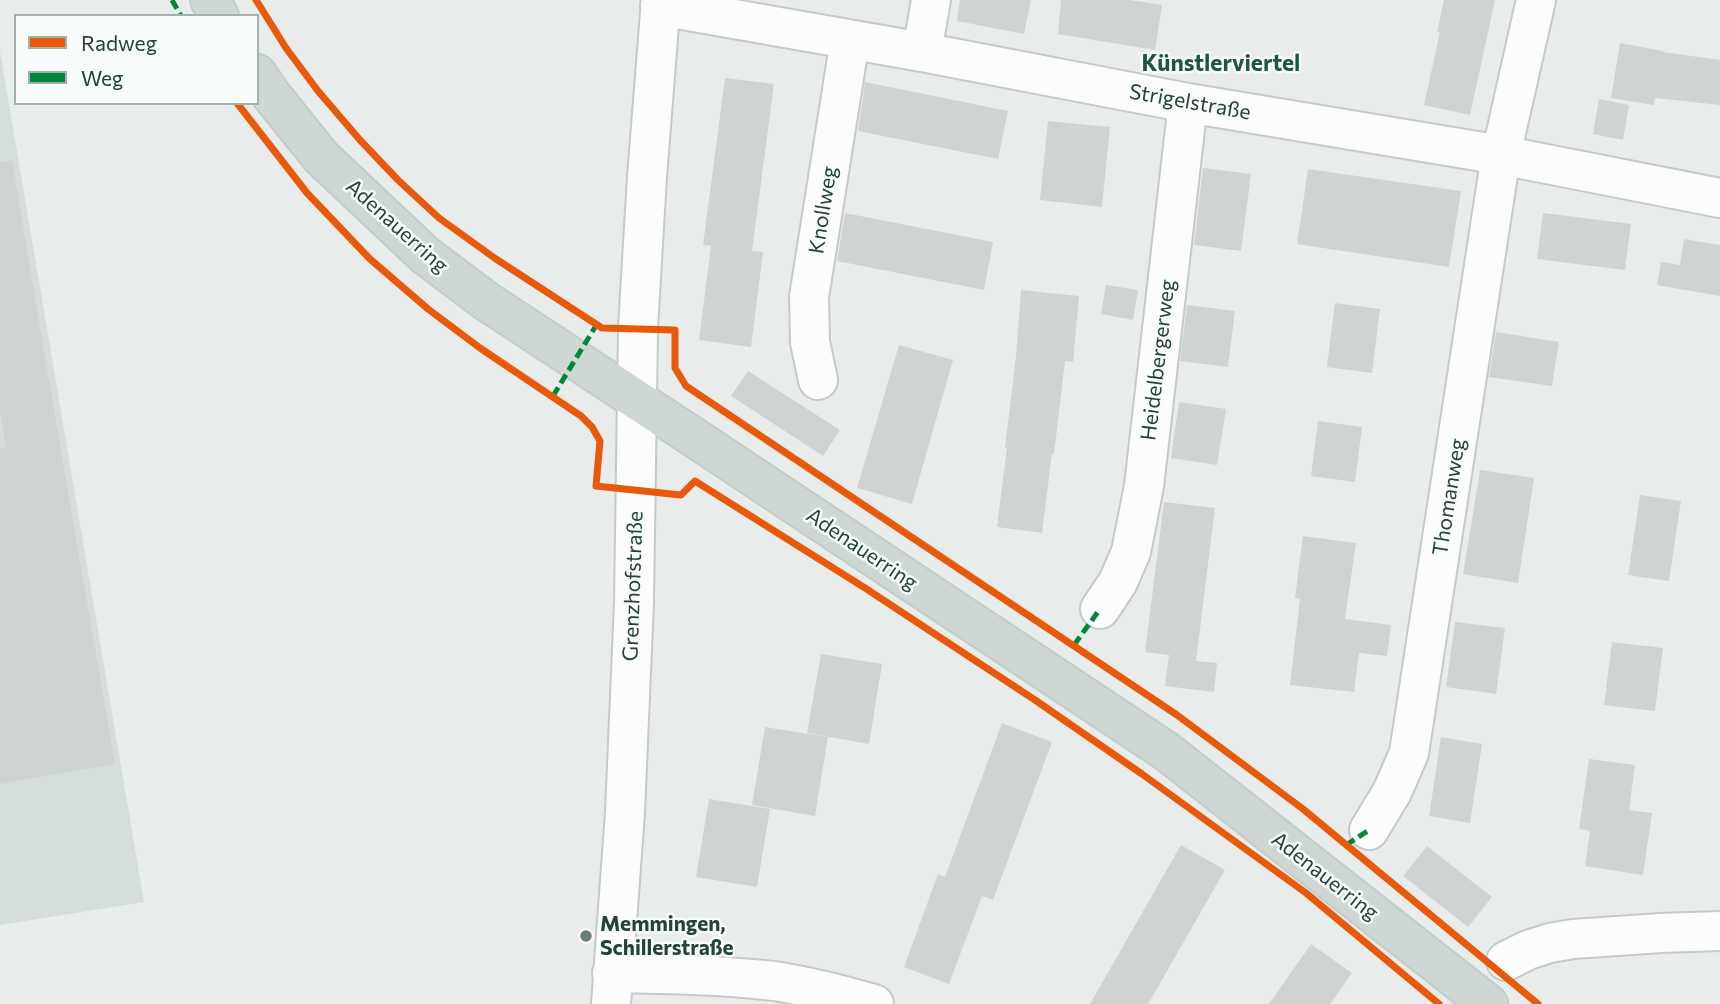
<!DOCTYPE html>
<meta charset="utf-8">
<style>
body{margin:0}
#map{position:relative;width:1720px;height:1004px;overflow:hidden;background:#e8edeb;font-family:Commissioner,sans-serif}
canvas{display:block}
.legend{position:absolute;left:14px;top:14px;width:245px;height:91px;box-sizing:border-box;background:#f7fbf9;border:2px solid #a3b1ad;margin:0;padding:9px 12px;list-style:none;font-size:21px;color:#24423a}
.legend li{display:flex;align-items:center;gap:14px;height:35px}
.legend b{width:35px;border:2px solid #a3b1ad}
</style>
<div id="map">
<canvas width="1720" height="1004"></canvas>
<ul class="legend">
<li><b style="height:9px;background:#e8590c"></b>Radweg</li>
<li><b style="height:9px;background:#00873e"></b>Weg</li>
</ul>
</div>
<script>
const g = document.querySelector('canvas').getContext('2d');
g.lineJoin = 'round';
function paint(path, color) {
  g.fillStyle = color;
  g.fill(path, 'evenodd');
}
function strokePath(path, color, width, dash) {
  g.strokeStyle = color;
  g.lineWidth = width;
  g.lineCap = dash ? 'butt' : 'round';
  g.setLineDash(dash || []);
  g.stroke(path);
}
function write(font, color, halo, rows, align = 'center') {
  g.font = font + ' Commissioner,sans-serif';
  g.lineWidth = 5;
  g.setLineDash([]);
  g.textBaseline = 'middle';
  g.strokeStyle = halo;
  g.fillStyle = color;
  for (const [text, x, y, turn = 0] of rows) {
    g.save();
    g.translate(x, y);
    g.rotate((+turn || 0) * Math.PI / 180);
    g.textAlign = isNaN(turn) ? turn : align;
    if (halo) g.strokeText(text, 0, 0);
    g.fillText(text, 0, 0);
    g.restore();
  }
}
const built = new Path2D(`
 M0,51L144,902L0,925Z`);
const building = new Path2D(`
 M960,0H1031L1024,34L957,21Z
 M1061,0H1130L1162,5L1155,50L1058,34Z
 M1444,0H1495L1470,115L1424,105L1440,32H1437Z
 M1620,43L1663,51V52L1720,60V105L1655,98L1654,105L1611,98Z
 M725,78L774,84L752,251L763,252L751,347L699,340L711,246L703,245Z
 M865,82L1008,111L998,159L858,131Z
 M1599,99L1629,105L1623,140L1593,134Z
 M1048,121L1110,127L1102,207L1040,200Z
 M12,161L59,440L115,764L0,784V449L6,448L0,410V162Z
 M1203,168L1251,174L1241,251L1194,245Z
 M1308,169L1461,191L1449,267L1297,244Z
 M845,213L993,242L984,290L837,261Z
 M1543,213L1631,224L1625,270L1537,259Z
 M1684,239L1720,245V296L1657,285L1661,262L1680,265Z
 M1106,285L1138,290L1133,320L1101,314Z
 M1021,290L1079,296L1073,362L1065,361L1054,454L1052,453L1042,533L997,527L1007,448H1005L1016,356Z
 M1335,303L1380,309L1372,373L1327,367Z
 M1187,305L1235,311L1228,367L1180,361Z
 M1496,332L1559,342L1552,386L1489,377Z
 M899,345L953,360L912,504L857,488Z
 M748,371L840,430L823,456L731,396Z
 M1179,402L1226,409L1217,465L1171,458Z
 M1318,421L1362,427L1355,482L1311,476Z
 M1480,470L1534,478L1518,583L1463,574Z
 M1640,495L1681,501L1669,581L1628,575Z
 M1164,502L1215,508L1196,661L1217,663L1214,692L1165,686L1169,655L1145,652Z
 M1303,536L1356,543L1345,619L1391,625L1387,656L1359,653L1354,692L1290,685L1300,599L1295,598Z
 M1455,622L1505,628L1496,694L1446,687Z
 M1612,642L1663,648L1655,711L1604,705Z
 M821,654L882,664L869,744L807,733Z
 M1002,723L1052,742L993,900L982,896L949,984L904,967L938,874L945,877Z
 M765,727L828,737L815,816L752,805Z
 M1441,737L1482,744L1470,823L1429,816Z
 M1589,759L1635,765L1629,810L1652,813L1643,875L1585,866L1590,831L1579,829Z
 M709,799L770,809L757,887L696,877Z
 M1181,845L1225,870L1148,1004H1090Z
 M1427,846L1492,897L1468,927L1403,876Z
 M1311,944L1352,973L1330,1004H1269Z`);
const minor = new Path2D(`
 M660,6L922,52L1188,103L1501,155L1720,198
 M922,52L931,0
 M818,380L810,342L809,297L850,40
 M1100,609L1118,582L1131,552L1144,486L1188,103
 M1369,830L1392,792L1409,753L1501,155L1536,0
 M1506,961L1528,950L1550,943L1573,939L1661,933L1720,931
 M612,973C666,974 720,975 774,981C808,986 841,995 874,1004
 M611,1004L625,812L634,602L638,328L647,177L661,0`);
const major = new Path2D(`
 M210,0L219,16
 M257,74L272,96L321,157L425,255L486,301L701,442L1166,751L1488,1004`);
const quiet = new Path2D(`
 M172,0L181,16
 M553,396L597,324
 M1074,645L1100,609
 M1346,845L1369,830`);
const cycleway = new Path2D(`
 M256,0L286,48L318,91L360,140L398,180L439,218L496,259L602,328L675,330V368L686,386L1177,715L1303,809L1538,1004
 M237,103L307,193L370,259L428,309L480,348L581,416L592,427L600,441L596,486L681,495L695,481L865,588L1035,700L1142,774L1306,893L1439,1004`);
const markers = [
 [586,936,7,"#697e78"]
];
const streetNames = [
 ["Strigelstraße",1190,102,10],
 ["Knollweg",823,210,-81],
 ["Adenauerring",397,226,42],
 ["Heidelbergerweg",1158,360,-83],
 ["Thomanweg",1449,497,-81],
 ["Adenauerring",862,549,34],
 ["Grenzhofstraße",633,586,-88],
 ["Adenauerring",1325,876,38]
];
const poiNames = [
 ["Memmingen,",600,924],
 ["Schillerstraße",600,948]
];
const neighbourhoodNames = [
 ["Künstlerviertel",1221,63]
];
paint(built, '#d6dedb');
paint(building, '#cfd4d2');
strokePath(minor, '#c5cac8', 42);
strokePath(major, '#c3ccc9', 42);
strokePath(minor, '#fcfcfc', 38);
strokePath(major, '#cfd7d5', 38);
strokePath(quiet, '#00873e', 5, [10, 5]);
strokePath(cycleway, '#e8590c', 7);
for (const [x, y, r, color] of markers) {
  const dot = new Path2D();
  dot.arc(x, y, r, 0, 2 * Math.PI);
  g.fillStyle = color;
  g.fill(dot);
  strokePath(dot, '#f7fbf9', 2.5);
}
write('21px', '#24423a', '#f7fbf9', streetNames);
write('bold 21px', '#24423a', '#f7fbf9', poiNames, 'left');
write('bold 23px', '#1f5548', '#f7fbf9', neighbourhoodNames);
</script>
